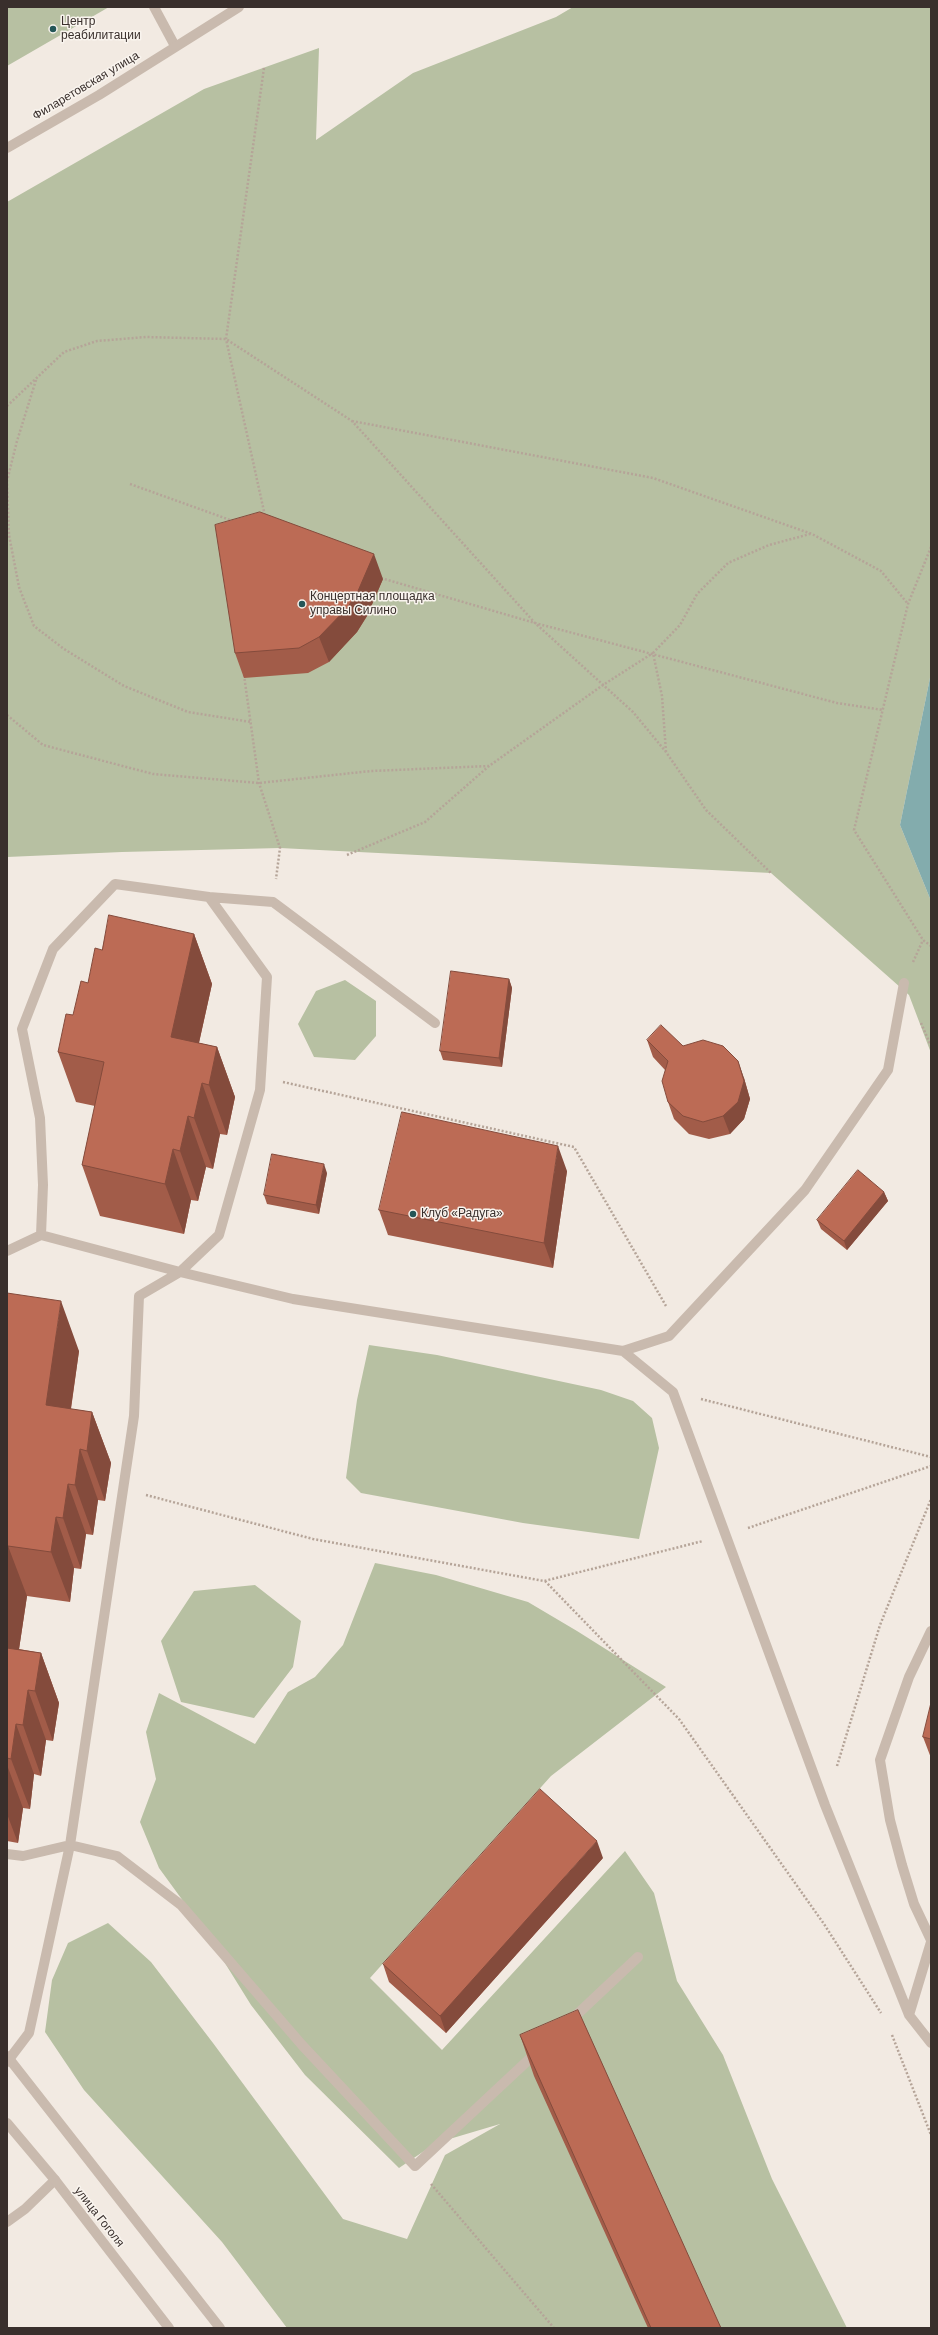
<!DOCTYPE html>
<meta charset="utf-8">
<style>
body{margin:0}
#map{position:relative;width:938px;height:2335px;overflow:hidden;background:#f2eae2;font-family:Arial,sans-serif}
canvas{display:block}
.frame{position:absolute;inset:0;border:8px solid #392f2c;pointer-events:none}
</style>
<div id="map">
<canvas width="938" height="2335"></canvas>
<div class="frame"></div>
</div>
<script>
const g = document.querySelector('canvas').getContext('2d');
g.lineJoin = 'round';
function paint(path, color) {
  g.fillStyle = color;
  g.fill(path, 'evenodd');
}
function strokePath(path, color, width, dash) {
  g.strokeStyle = color;
  g.lineWidth = width;
  g.lineCap = dash ? 'butt' : 'round';
  g.setLineDash(dash || []);
  g.stroke(path);
}
function write(font, color, halo, rows, align = 'center') {
  g.font = font + ' Arial,sans-serif';
  g.lineWidth = 3;
  g.setLineDash([]);
  g.textBaseline = 'middle';
  g.strokeStyle = halo;
  g.fillStyle = color;
  for (const [text, x, y, turn = 0] of rows) {
    g.save();
    g.translate(x, y);
    g.rotate((+turn || 0) * Math.PI / 180);
    g.textAlign = isNaN(turn) ? turn : align;
    if (halo) g.strokeText(text, 0, 0);
    g.fillText(text, 0, 0);
    g.restore();
  }
}
const green = new Path2D(`
 M7,7H109L7,66Z
 M573,7H931V673L900,825L931,901V1053L909,995L771,873L280,848L122,852L7,857V202L204,89L319,48L316,140L413,73L556,17Z
 M345,980L376,1001V1036L355,1060L314,1057L298,1024L316,991Z
 M369,1345L437,1355L601,1390L633,1401L652,1418L659,1448L639,1539L523,1523L361,1493L346,1478L357,1400Z
 M375,1563L436,1575L528,1602L577,1631L666,1687L551,1776L370,1978L442,2050L625,1851L654,1893L677,1981L723,2055L772,2179L847,2328H287L222,2242L84,2090L45,2032L52,1980L68,1943L108,1923L151,1962L213,2043L343,2219L407,2239L445,2155L500,2124L436,2143L399,2168L305,2075L251,2005L205,1931L159,1868L140,1822L156,1779L146,1732L159,1693L255,1744L288,1692L315,1677L343,1645Z
 M255,1585L301,1621L293,1667L254,1718L181,1702L161,1641L194,1591Z`);
const water = new Path2D(`
 M931,673V901L900,825Z`);
const path = new Path2D(`
 M264,68L226,339L265,516
 M36,380L17,441L7,481L9,535L19,587L34,626L64,649L124,686L188,712L251,722
 M7,406L64,352L97,341L146,337L226,339L352,421L535,623L633,712L666,752L706,810L771,873
 M352,421L653,478L812,534L881,571L908,604
 M130,484L233,521
 M931,547L908,604L854,830L923,940L931,946
 M381,578L535,623L837,703L883,710
 M244,675L259,783L280,848L276,879
 M7,715L43,745L153,774L259,783L371,771L489,766
 M666,752L662,696L653,653L680,625L697,594L728,563L769,545L810,534
 M347,855L425,822L489,766L603,685L653,653
 M913,962L923,940
 M921,1023L931,1046
 M283,1082L574,1147L666,1306
 M701,1399L931,1457
 M146,1495L313,1539L544,1581L703,1541
 M748,1528L931,1466
 M545,1581L679,1719L824,1924L881,2013
 M837,1766L880,1625L931,1499
 M892,2035L931,2135
 M431,2184L554,2328`);
const service = new Path2D(`
 M209,897L273,902L435,1023
 M41,1235L180,1272L293,1299L623,1351L673,1392L825,1805L909,2015L931,2043
 M7,1251L41,1235L43,1185L40,1118L22,1029L53,949L115,884L209,897L267,977L260,1090L219,1235L180,1272L139,1296L134,1416L70,1845L29,2033L7,2062
 M623,1351L669,1336L805,1190L888,1070L904,983
 M931,1631L909,1677L880,1760L890,1820L902,1865L914,1904L931,1940
 M7,1854L23,1856L70,1845L117,1856L181,1905L302,2045L415,2166L538,2051
 M909,2015L931,1942
 M570,2021L638,1957
 M7,2222L25,2209L55,2180`);
const minor = new Path2D(`
 M154,7L175,46`);
const tertiary = new Path2D(`
 M7,148L99,95L239,7
 M7,2056L220,2328
 M7,2123L55,2180L169,2328`);
const wall = new Path2D(`
 M383,579L367,616L357,632L329,662L308,673L244,678L235,653Z
 M194,934L212,984L199,1043L217,1047L235,1097L227,1135L220,1134L213,1169L206,1167L198,1201L191,1200L184,1234L100,1216L82,1165L95,1106L76,1102L58,1052L102,950Z
 M509,979L512,988L502,1067L443,1060L440,1051Z
 M647,1040L683,1046L744,1078L750,1099L744,1119L730,1134L709,1139L689,1134L674,1119L668,1102L665,1070L653,1057Z
 M567,1171L553,1268L388,1235L379,1210Z
 M327,1173L319,1214L267,1204L264,1195Z
 M884,1192L888,1201L847,1250L821,1229L817,1220Z
 M7,1293L79,1351L71,1409L92,1412L111,1463L105,1501L98,1500L93,1535L86,1534L81,1569L74,1568L70,1602L27,1596L19,1649L41,1653L59,1703L53,1741L46,1740L41,1776L34,1774L30,1809L23,1808L18,1843L7,1841Z
 M931,1703V1758L923,1737Z
 M603,1858L446,2033L389,1982L383,1964Z
 M520,2035L721,2328H648L534,2076Z`);
const shadedWall = new Path2D(`
 M374,554L383,579L367,616L357,632L329,662L319,637Z
 M194,934L212,984L189,1087L171,1037Z
 M509,979L512,988L502,1067L499,1058Z
 M217,1047L235,1097L227,1135L209,1085Z
 M738,1061L744,1078L750,1099L744,1119L730,1134L723,1116Z
 M202,1083L220,1134L213,1169L194,1118Z
 M188,1116L206,1167L198,1201L180,1151Z
 M558,1146L567,1171L553,1268L544,1243Z
 M173,1149L191,1200L184,1234L165,1184Z
 M324,1164L327,1173L319,1214L316,1205Z
 M884,1192L888,1201L847,1250L844,1241Z
 M61,1301L79,1351L64,1456L46,1405Z
 M92,1412L111,1463L105,1501L87,1451Z
 M80,1449L98,1500L93,1535L75,1485Z
 M68,1484L86,1534L81,1569L63,1518Z
 M56,1517L74,1568L70,1602L51,1552Z
 M8,1546L27,1596L12,1696L7,1682V1554Z
 M41,1653L59,1703L53,1741L35,1691Z
 M28,1690L46,1740L41,1776L23,1725Z
 M16,1724L34,1774L30,1809L11,1759Z
 M7,1765L23,1808L18,1843L7,1814Z
 M597,1841L603,1858L446,2033L440,2016Z`);
const building = new Path2D(`
 M260,512L374,554L358,591L348,607L319,637L299,648L235,653L215,525Z
 M109,915L194,934L171,1037L217,1047L209,1085L202,1083L194,1118L188,1116L180,1151L173,1149L165,1184L82,1165L104,1062L58,1052L66,1014L73,1015L81,981L88,983L95,948L102,950Z
 M451,971L509,979L499,1058L440,1051Z
 M661,1025L683,1046L703,1040L723,1046L738,1061L744,1081L738,1102L723,1116L703,1122L683,1116L668,1102L662,1081L668,1061L647,1040Z
 M402,1112L558,1146L544,1243L379,1210Z
 M272,1154L324,1164L316,1205L264,1195Z
 M858,1170L884,1192L844,1241L817,1220Z
 M7,1293L61,1301L46,1405L92,1412L87,1451L80,1449L75,1485L68,1484L63,1518L56,1517L51,1552L8,1546L7,1554Z
 M7,1648L41,1653L35,1691L28,1690L23,1725L16,1724L11,1759L7,1758Z
 M931,1703V1739L923,1737Z
 M540,1789L597,1841L440,2016L383,1964Z
 M578,2010L721,2328H651L520,2035Z`);
const markers = [
 [53,29,4,"#245657"],
 [302,604,4,"#245657"],
 [413,1214,4,"#245657"]
];
const poiNames = [
 ["Центр",61,22],
 ["реабилитации",61,36],
 ["Концертная площадка",310,597],
 ["управы Силино",310,611],
 ["Клуб «Радуга»",421,1214]
];
const streetNames = [
 ["Филаретовская улица",86,86,-31],
 ["улица Гоголя",99,2217,52]
];
paint(green, '#b7c0a2');
paint(water, '#83acad');
strokePath(path, '#b5a498', 2.5, [2, 2]);
strokePath(service, '#c9baae', 10);
strokePath(minor, '#c9baae', 10);
strokePath(tertiary, '#c9baae', 10);
paint(wall, '#a25c49');
paint(shadedWall, '#844b3c');
paint(building, '#bc6b55');
strokePath(building, '#844b3c', 1);
for (const [x, y, r, color] of markers) {
  const dot = new Path2D();
  dot.arc(x, y, r, 0, 2 * Math.PI);
  g.fillStyle = color;
  g.fill(dot);
  strokePath(dot, '#f9f4ee', 1.5);
}
write('12px', '#392f2c', '#f9f4ee', poiNames, 'left');
write('12px', '#392f2c', '#f9f4ee', streetNames);
</script>
